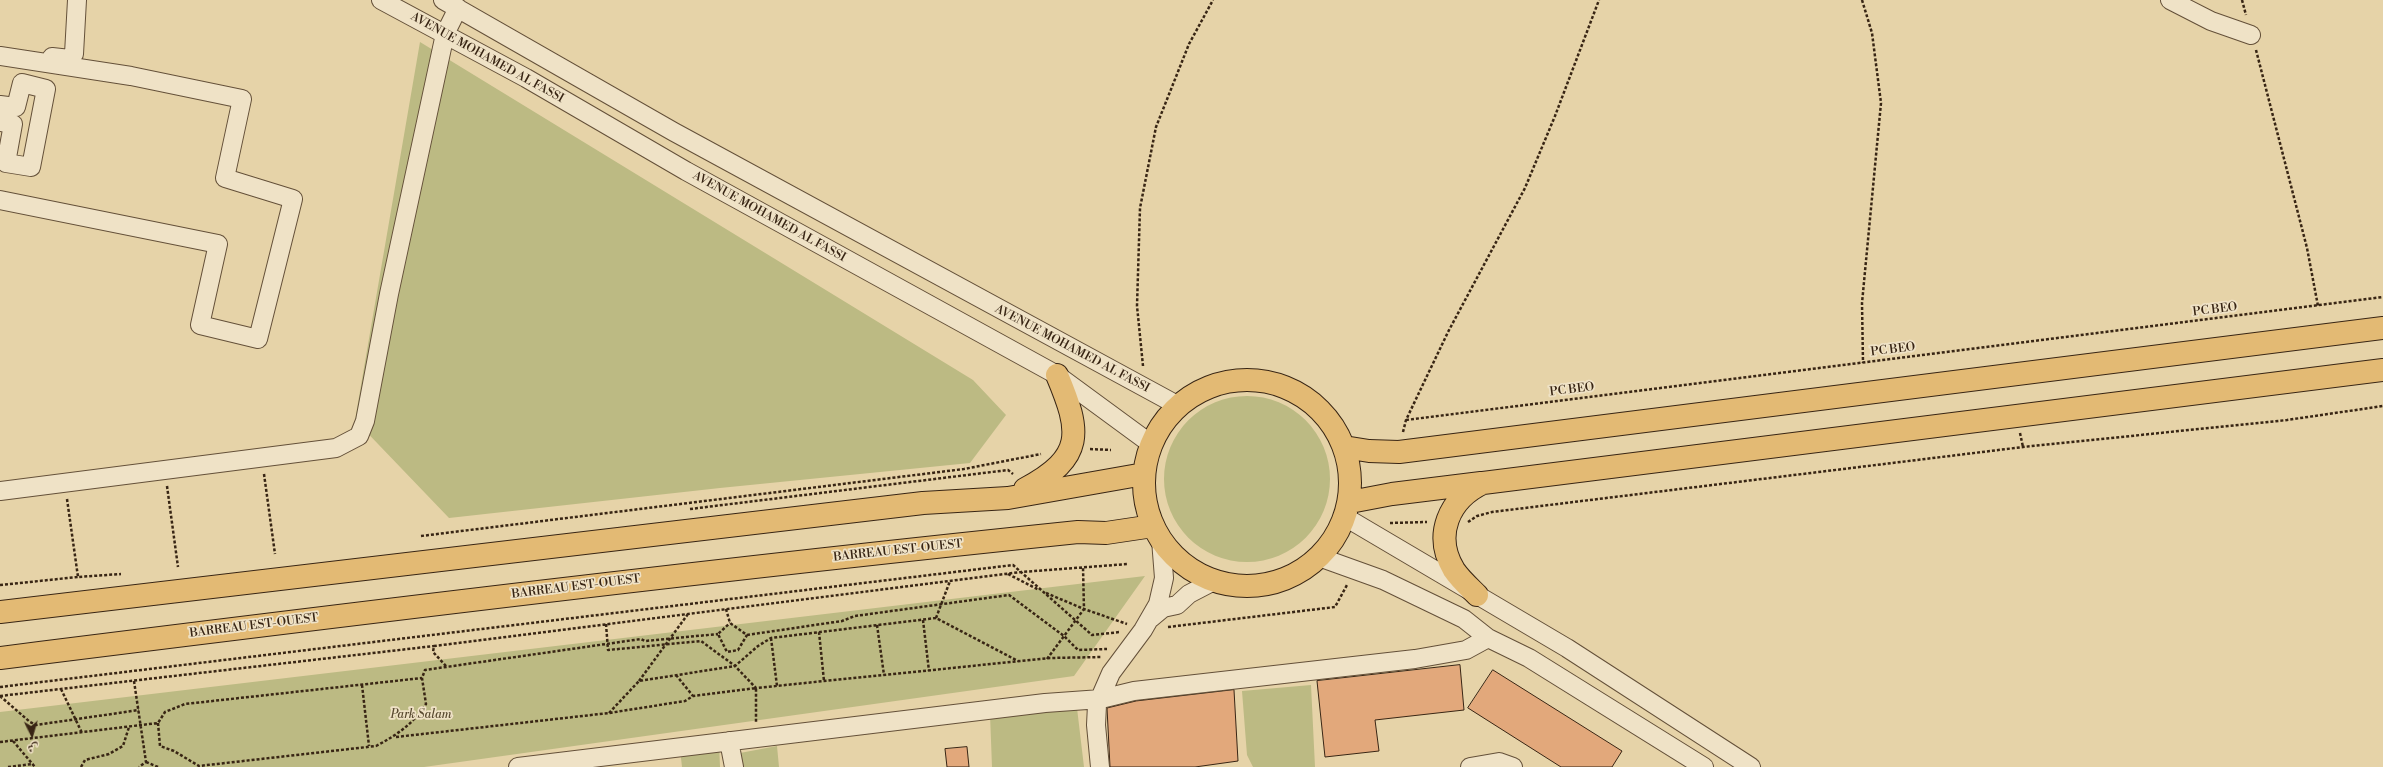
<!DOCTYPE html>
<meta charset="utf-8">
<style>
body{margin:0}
#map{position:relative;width:2383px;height:767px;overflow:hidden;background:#e6d3a8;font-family:"Libre Bodoni",Amiri,serif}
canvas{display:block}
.north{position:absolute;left:12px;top:715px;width:40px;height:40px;-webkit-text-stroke:3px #efe2c6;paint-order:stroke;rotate:175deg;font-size:11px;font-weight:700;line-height:16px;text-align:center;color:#382514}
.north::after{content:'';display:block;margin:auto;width:14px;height:18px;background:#382514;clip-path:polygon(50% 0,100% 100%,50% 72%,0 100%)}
</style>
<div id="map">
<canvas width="2383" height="767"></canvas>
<div class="north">ش</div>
</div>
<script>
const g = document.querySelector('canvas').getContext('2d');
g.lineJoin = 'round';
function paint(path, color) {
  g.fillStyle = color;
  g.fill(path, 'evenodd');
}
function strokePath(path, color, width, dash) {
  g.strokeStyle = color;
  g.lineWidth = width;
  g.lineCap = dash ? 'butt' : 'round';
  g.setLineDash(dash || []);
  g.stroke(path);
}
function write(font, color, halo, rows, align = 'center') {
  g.font = font + ' "Libre Bodoni",serif';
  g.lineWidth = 3.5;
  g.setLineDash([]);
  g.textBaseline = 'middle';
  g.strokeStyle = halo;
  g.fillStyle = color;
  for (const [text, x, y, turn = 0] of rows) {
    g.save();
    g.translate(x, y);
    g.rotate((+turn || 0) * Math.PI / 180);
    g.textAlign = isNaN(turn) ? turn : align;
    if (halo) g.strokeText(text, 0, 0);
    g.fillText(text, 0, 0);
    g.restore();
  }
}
const green = new Path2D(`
 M420,42L973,380L1006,415L970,463L720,488L449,518L355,420Z
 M1164 479a83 83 0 1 1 166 0a83 83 0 1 1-166 0Z
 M1145,576L1074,676L424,767H0V712Z
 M1311,685L1315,767H1253L1247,755L1242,691Z
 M1077,708L1084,767H992L990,714Z
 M719,742L720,767H682L680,749Z
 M777,746L779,767H741L740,753Z`);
const building = new Path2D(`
 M1460,665L1464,710L1375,720L1379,751L1325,757L1317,681Z
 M1493,670L1622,751L1612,767H1561L1468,708Z
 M1234,690L1238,761L1195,767H1110L1107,708L1136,701Z
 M967,747L969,767H947L945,749Z`);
const path = new Path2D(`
 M1862,0L1872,33L1881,103L1862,303L1863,363
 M2242,0L2246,15
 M2256,50L2307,248L2318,306
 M1143,366L1137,306L1140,208L1156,127L1189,44L1213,0
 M1406,420L2383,297
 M1403,432L1406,420L1448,332L1525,188L1555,116L1599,0
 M2020,433L2023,447
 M1090,449L1111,450
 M264,474L275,554
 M167,486L178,567
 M67,499L78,577L121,574
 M690,509L1008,470L1013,474
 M1468,522L1477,516L1492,512L2023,447L2287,420L2383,406
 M1390,523L1427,522
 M421,536L964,469L1041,454
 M1008,574L1039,590
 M0,585L78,577
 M1046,593L1084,609L1127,624
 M726,609L730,623L747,635L738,650L727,652L718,634L730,623
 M936,618L950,581
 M923,620L929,671
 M606,624L608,650L701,641L735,666L756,688L1050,658L1102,657
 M877,625L884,675
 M1168,627L1335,607L1347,585
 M819,632L824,681
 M747,635L842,621L855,616L1009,595L1064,636L1078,650L1107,649
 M771,638L777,686
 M1047,659L1084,609L1083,567
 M446,666L433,652L434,646L1021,572L1128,564
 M676,675L693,696
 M134,681L146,762L139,767
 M639,681L688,614
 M362,685L369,746
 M0,687L1013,565L1092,635L1120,632
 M61,689L82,733
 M0,696L434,646
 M0,696L30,722L36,725L139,710
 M609,713L639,681L735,666L758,646L771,638L936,618L1018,661
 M158,723L160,746L174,751L199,766L376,746C397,735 413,724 426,704L422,678L425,670L641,639L645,641L718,634
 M396,737L609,713L685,701L693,696L756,688V722
 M13,741L35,767
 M0,742L158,723L165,712L185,704L422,678
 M146,762L158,767
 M8,767L32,764
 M81,767L85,760L109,754L123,746L129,727`);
const minor = new Path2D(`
 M381,0L526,78L686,171L1057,375L1151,444
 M443,0L674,132L1177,405
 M2170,0L2211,21L2251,35
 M0,56L131,76L242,99L225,178L293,199L258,339L200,325L218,244L0,200
 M52,57L70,59L74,54L77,0
 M0,105L16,107L22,83L46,89L31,167L6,163L13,124L0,122
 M0,491L336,448L359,436L365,421L389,294L445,34L458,8
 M1345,517L1567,648L1751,767
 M1319,557L1383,580L1464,619L1488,638L1529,658L1704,767
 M1151,618L1163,608L1177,605L1189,594L1214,581
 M729,741L734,767
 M518,767L1045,703L1101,699L1134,691L1415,659L1466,650L1488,638
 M1100,767L1096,725L1097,705L1111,673L1143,630L1158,604L1164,578L1161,540
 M1470,767L1499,762L1513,767`);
const major = new Path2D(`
 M1144 483a103 103 0 1 1 206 0a103 103 0 1 1-206 0Z
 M1344,447L1369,451L1399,452L2383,328
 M1025,489C1085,457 1081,432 1057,375
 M1350,502L1392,494L1481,483
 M1477,595C1469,587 1460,579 1454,570C1433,535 1449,499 1483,483L2383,370
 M0,612L923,503L1008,498L1144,474
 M0,658C359,613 718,569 1078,532L1106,533L1153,526`);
const streetNames = [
 ["AVENUE MOHAMED AL FASSI",487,58,29],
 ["AVENUE MOHAMED AL FASSI",769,217,29],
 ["PC BEO",2215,310,-7],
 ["AVENUE MOHAMED AL FASSI",1072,349,28],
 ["PC BEO",1893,350,-7],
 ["PC BEO",1572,390,-7],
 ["BARREAU EST-OUEST",898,551,-6],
 ["BARREAU EST-OUEST",576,587,-7],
 ["BARREAU EST-OUEST",254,626,-7]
];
const parkNames = [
 ["Park Salam",421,715]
];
paint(green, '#bcba83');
paint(building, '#e2a87b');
strokePath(building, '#382514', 1);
strokePath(minor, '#645039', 20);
strokePath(major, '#382514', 24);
strokePath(path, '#382514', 2.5, [3, 2]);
strokePath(minor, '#efe2c6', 18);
strokePath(major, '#e3ba74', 22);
write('12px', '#382514', '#efe2c6', streetNames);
write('italic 12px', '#594a30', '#efe2c6', parkNames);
</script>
